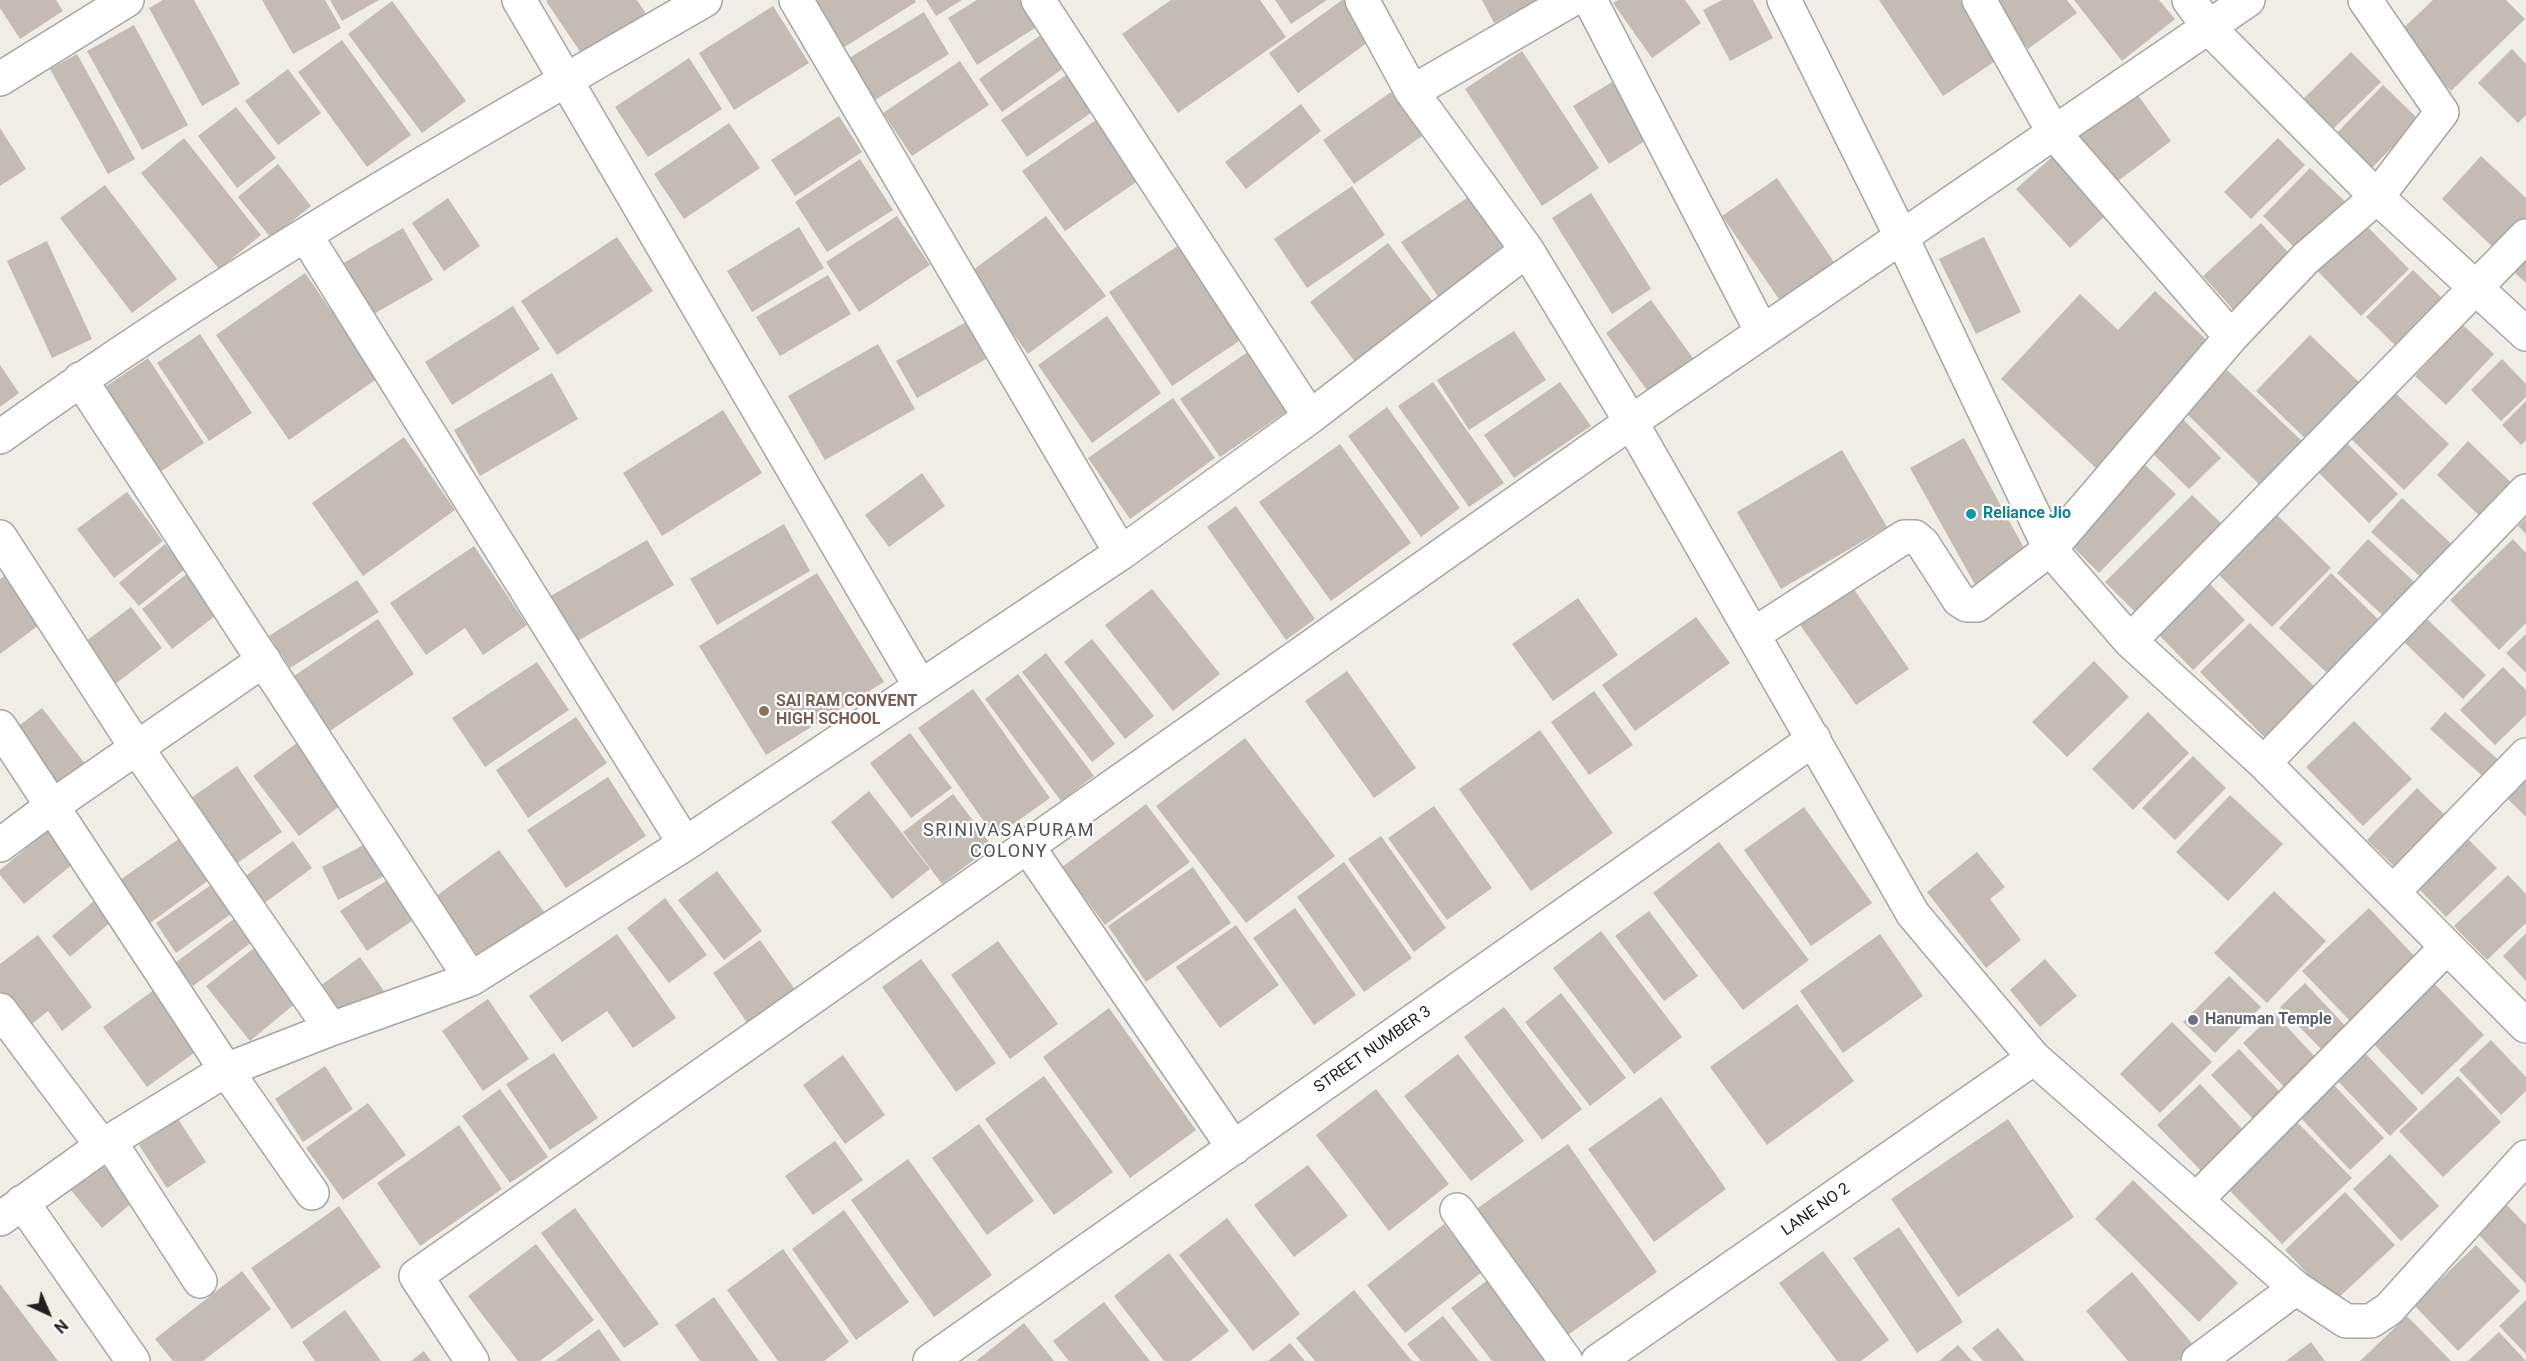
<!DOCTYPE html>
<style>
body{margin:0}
#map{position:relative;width:2526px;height:1361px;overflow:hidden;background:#f0ece6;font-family:Roboto,sans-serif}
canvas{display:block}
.north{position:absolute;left:18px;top:1283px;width:60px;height:60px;-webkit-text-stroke:4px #fff;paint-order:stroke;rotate:136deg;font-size:16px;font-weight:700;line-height:24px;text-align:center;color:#1f1f1f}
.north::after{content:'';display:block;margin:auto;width:21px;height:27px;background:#1f1f1f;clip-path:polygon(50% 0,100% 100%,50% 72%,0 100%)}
</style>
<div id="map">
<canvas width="2526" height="1361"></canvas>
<div class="north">N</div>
</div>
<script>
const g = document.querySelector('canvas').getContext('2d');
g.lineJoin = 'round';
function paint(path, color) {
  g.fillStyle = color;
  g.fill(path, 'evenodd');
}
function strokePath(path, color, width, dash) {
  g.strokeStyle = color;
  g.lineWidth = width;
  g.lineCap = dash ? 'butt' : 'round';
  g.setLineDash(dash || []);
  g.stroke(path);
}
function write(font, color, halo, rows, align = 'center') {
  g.font = font + ' Roboto,sans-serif';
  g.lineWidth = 4.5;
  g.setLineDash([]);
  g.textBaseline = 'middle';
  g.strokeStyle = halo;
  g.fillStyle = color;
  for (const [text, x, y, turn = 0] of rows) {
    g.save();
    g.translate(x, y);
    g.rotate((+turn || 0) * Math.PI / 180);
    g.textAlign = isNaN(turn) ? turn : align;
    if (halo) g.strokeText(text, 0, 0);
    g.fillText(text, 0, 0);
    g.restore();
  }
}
const building = new Path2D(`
 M0,0H56L63,11L20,39L0,8Z
 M163,0H194L240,84L202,106L149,8Z
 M262,0H325L341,28L293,54Z
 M330,0H379L342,21Z
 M548,0H637L648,17L585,59L546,1Z
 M813,0H915L916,2L843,48Z
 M926,0H962L936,16Z
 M977,0H1022L1038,26L977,65L948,18Z
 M1171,0H1260L1286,37L1178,113L1122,34Z
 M1275,0H1327L1291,24Z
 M1342,0H1353L1378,35L1298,93L1269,53Z
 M1482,0H1538L1494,23Z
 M1618,0H1685L1701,23L1652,58L1613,3Z
 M1722,0H1753L1773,38L1730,61L1703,10Z
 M1879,0H1961L2000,58L1943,96Z
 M1993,0H2067L2077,13L2028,49Z
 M2074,0H2159L2175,19L2122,61Z
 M2433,0H2506L2525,19L2451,91L2396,35Z
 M392,1L466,101L422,133L348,34Z
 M773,6L809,63L734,110L699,53Z
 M924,12L949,54L867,105L841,63Z
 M134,25L188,125L142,150L87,51Z
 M1049,29L1072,62L1002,112L979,79Z
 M342,40L411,135L367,167L298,72Z
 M2512,49L2526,64V115L2518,123L2478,83Z
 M1522,51L1599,168L1542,206L1465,89Z
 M2351,52L2381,82L2330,132L2300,102Z
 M77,54L135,159L108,174L50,69Z
 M689,58L722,109L648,157L615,107Z
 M960,61L989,105L912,156L883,113Z
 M288,69L321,113L278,145L245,101Z
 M1075,69L1101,106L1027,157L1001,120Z
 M1612,82L1648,139L1609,164L1573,106Z
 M2383,85L2419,120L2368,172L2333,137Z
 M1391,92L1422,136L1354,184L1323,140Z
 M2137,94L2171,141L2110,187L2075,140Z
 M1301,104L1321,131L1246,189L1225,162Z
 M236,107L276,158L237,188L198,136Z
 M1106,113L1148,174L1065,231L1022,171Z
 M839,116L862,152L795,196L771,160Z
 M729,123L760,168L684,219L654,174Z
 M0,128L26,169L0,186Z
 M184,138L261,235L219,269L141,173Z
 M2278,138L2305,165L2251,219L2224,192Z
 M2481,156L2526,198V225L2499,253L2442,199Z
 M2052,157L2105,216L2070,248L2016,189Z
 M860,159L893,210L827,252L795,202Z
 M278,164L311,206L271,238L238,197Z
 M2310,168L2351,207L2303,256L2263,216Z
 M1777,178L1838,268L1783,305L1722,216Z
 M105,185L177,279L132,313L60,218Z
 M1352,186L1385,235L1307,288L1274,239Z
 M1479,190L1519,248L1441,301L1401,242Z
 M1591,193L1651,289L1612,314L1552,218Z
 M448,198L480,246L444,271L412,223Z
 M897,216L930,265L859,312L826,262Z
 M1046,216L1106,296L1028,354L969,273Z
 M2358,217L2409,269L2361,316L2310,263Z
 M2261,223L2296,261L2238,315L2203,276Z
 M799,227L824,268L752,312L727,271Z
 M403,228L433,280L372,315L342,264Z
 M617,237L653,291L557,355L521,301Z
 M1984,237L2021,312L1976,334L1939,259Z
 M1188,239L1251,333L1172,386L1109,292Z
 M47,241L92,339L52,358L7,261Z
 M1388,243L1433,302L1355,362L1310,302Z
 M2526,260V283L2514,272Z
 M2413,270L2443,299L2396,346L2366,317Z
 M305,273L378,378L289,440L216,335Z
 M828,275L851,314L780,356L756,317Z
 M2155,291L2214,347L2098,470L2001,379L2080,294L2118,330Z
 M1651,300L1695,361L1649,393L1606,333Z
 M513,306L540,349L452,405L425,362Z
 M1107,316L1161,393L1092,443L1038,365Z
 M966,322L986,359L917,398L896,361Z
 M2463,325L2494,354L2446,405L2415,376Z
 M1514,331L1546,380L1469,430L1437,380Z
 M200,334L252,413L209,441L157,363Z
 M2310,335L2364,387L2310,443L2256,391Z
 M878,344L915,409L825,460L788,396Z
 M1252,349L1292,408L1220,457L1180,399Z
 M148,358L204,443L154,476L99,391Z
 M2502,359L2526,384V397L2501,421L2471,390Z
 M0,365L19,393L0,407Z
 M2227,370L2304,443L2262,487L2186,413Z
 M552,373L578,419L480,476L454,430Z
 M1433,382L1504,483L1469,507L1398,406Z
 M1560,382L1591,426L1514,478L1484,435Z
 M2392,390L2449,444L2404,490L2348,436Z
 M1173,398L1215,458L1130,519L1088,458Z
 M2526,401V440L2521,445L2502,425Z
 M1387,407L1460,508L1421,537L1348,436Z
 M723,410L762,473L662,536L623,473Z
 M2177,413L2221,458L2189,489L2145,446Z
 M404,437L455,510L363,576L312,503Z
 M1964,438L2031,561L1978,590L1910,468Z
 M2343,439L2398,494L2369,523L2314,468Z
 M2468,441L2521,492L2490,526L2437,475Z
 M1340,444L1411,543L1331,601L1259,502Z
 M1842,450L1887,527L1781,589L1737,512Z
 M2144,464L2176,494L2099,573L2068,542Z
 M922,473L945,506L889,547L865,515Z
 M127,492L163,541L114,578L77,529Z
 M2192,495L2226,528L2139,616L2105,582Z
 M2402,498L2456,548L2425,581L2371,532Z
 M1236,506L1315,619L1286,640L1207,527Z
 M2273,511L2331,568L2272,627L2214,570Z
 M2526,518V534L2518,526Z
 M784,524L810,571L717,625L690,579Z
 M2368,539L2422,589L2390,622L2337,573Z
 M2513,539L2526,553V623L2499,650L2450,600Z
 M647,540L674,585L576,642L549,597Z
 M165,544L185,569L139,606L119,583Z
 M474,546L527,625L483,655L465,628L426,655L390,603Z
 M188,573L219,613L172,649L142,609Z
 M817,573L884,682L766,755L699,646Z
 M2331,573L2378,619L2327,673L2279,628Z
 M4,576L39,625L0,654V579Z
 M357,580L379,612L290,668L269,636Z
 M1849,582L1909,669L1856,705L1796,619Z
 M2209,583L2245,620L2193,670L2157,633Z
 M1152,589L1220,674L1173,711L1105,625Z
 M1578,598L1618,655L1553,701L1512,644Z
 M131,607L162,648L109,689L77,648Z
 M1696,617L1730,663L1635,731L1602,685Z
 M378,619L414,674L327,733L291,678Z
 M2427,619L2486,675L2463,699L2404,642Z
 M2250,623L2321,693L2271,744L2200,672Z
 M2526,634V673L2506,653Z
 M1092,639L1154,716L1125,739L1064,662Z
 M1046,653L1115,744L1092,762L1022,672Z
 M2094,661L2129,697L2067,757L2032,722Z
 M537,662L569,710L485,767L452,718Z
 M2503,667L2526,690V715L2495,745L2460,710Z
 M1347,671L1416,768L1374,798L1305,701Z
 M1018,674L1094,776L1061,801L985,699Z
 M973,689L1050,798L995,837L918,728Z
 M1594,691L1633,745L1589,775L1551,722Z
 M42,708L86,765L55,790L11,732Z
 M2148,712L2189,753L2133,810L2092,769Z
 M2445,712L2504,765L2489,782L2430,729Z
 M576,717L607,763L528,818L496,770Z
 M2354,721L2412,779L2363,826L2306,767Z
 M1540,730L1613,833L1531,891L1459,789Z
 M910,733L952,788L911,818L870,763Z
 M1245,738L1335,856L1246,923L1156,806Z
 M298,742L344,803L299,836L253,776Z
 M2193,756L2226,788L2175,840L2142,808Z
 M237,766L282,832L233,866L188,800Z
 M2526,774V817L2504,795Z
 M608,777L646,836L566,888L527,830Z
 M2417,788L2452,822L2402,874L2367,840Z
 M869,791L930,869L892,899L831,822Z
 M953,794L992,846L942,884L903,832Z
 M2230,795L2283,844L2228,901L2176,852Z
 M1146,804L1190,862L1105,925L1062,867Z
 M1434,806L1492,888L1447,920L1388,838Z
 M1804,807L1872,903L1811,946L1744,850Z
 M47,831L74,863L24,904L0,875V870Z
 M183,836L213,877L150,923L120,880Z
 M1381,836L1446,928L1414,952L1348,859Z
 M2466,837L2497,868L2446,917L2415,885Z
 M373,840L390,873L338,900L322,867Z
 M293,841L312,868L263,904L244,877Z
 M1719,842L1809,960L1743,1010L1653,893Z
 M499,850L545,913L481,960L435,897Z
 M1977,852L2005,887L1990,899L2021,940L1986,968L1927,892Z
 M1344,862L1412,958L1364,992L1297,897Z
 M1193,867L1231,923L1146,982L1108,926Z
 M717,871L762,931L724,960L678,900Z
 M2508,875L2526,894V923L2487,960L2454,926Z
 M392,877L418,917L367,951L340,911Z
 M211,885L231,914L176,953L156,923Z
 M2274,891L2326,941L2267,1003L2214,953Z
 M665,898L707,955L669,983L627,928Z
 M94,901L111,922L70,957L52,936Z
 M1295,908L1356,995L1314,1025L1253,938Z
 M2369,908L2417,959L2351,1022L2302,971Z
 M1649,911L1698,976L1664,1001L1615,936Z
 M235,918L252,942L193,986L175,963Z
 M1236,925L1279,985L1220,1028L1176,967Z
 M1601,931L1682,1037L1634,1074L1553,968Z
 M2526,933V981L2503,956Z
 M617,934L676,1018L633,1048L607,1011L562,1042L529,996Z
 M1880,934L1923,996L1843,1053L1800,991Z
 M38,935L92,1007L62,1031L48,1011L28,1027L0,991V964Z
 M760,940L796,991L748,1024L713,973Z
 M998,941L1058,1024L1010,1059L951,975Z
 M254,948L297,1002L250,1041L206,986Z
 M360,957L386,994L341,1025L316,989Z
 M921,959L996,1063L956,1092L882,987Z
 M2045,959L2077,996L2040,1027L2010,990Z
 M2229,976L2261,1007L2215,1053L2183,1022Z
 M2429,978L2484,1035L2422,1095L2367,1037Z
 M2305,983L2351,1032L2327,1055L2280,1007Z
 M154,990L198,1050L147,1087L103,1027Z
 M1561,993L1626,1078L1590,1106L1525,1022Z
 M488,999L529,1059L483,1091L442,1031Z
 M1797,1004L1854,1081L1767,1145L1710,1067Z
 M1504,1007L1582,1109L1542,1140L1464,1037Z
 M1109,1008L1196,1130L1130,1178L1043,1057Z
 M2274,1013L2316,1058L2284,1087L2243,1043Z
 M2172,1022L2212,1062L2160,1113L2120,1074Z
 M2491,1040L2526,1077V1091L2501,1115L2459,1070Z
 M2239,1049L2283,1095L2256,1122L2211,1075Z
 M554,1053L598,1118L550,1150L506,1084Z
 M1458,1054L1524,1141L1471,1181L1404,1096Z
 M2366,1054L2418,1109L2390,1136L2337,1080Z
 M843,1055L885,1115L845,1144L803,1085Z
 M325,1066L353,1109L303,1142L275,1099Z
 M1044,1076L1113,1172L1054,1215L985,1119Z
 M2458,1076L2501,1122L2443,1177L2399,1131Z
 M2332,1083L2384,1138L2350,1170L2299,1116Z
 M2200,1084L2246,1133L2204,1174L2157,1125Z
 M500,1089L548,1157L510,1183L462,1116Z
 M1376,1089L1449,1184L1389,1231L1316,1135Z
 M1661,1097L1726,1189L1654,1242L1588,1149Z
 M368,1103L406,1155L343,1200L306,1148Z
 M178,1119L206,1162L167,1188L139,1145Z
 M2008,1119L2074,1217L1958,1297L1891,1199Z
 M2297,1122L2352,1178L2282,1244L2227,1188Z
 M979,1124L1034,1201L987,1235L932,1158Z
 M459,1125L502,1189L420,1246L377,1183Z
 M835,1141L863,1180L813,1215L785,1176Z
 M1568,1144L1657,1272L1565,1337L1475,1210Z
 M2390,1154L2439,1206L2401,1241L2353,1189Z
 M908,1159L992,1275L934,1317L851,1200Z
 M101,1163L133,1202L102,1228L70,1189Z
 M1308,1165L1348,1216L1294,1257L1254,1205Z
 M2133,1180L2238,1283L2199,1322L2095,1219Z
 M2345,1192L2395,1245L2334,1302L2285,1250Z
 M2507,1205L2526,1225V1284L2478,1234Z
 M339,1206L381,1267L292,1329L251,1268Z
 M575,1208L659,1324L624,1348L541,1233Z
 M844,1210L909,1302L856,1340L792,1249Z
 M1227,1218L1300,1314L1253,1351L1179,1255Z
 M1444,1224L1482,1272L1405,1333L1367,1285Z
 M1899,1227L1963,1322L1917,1353L1853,1258Z
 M536,1244L594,1320L540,1361H518L468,1296Z
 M2476,1245L2520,1291L2458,1351L2414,1305Z
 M783,1249L849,1342L824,1361H778L727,1290Z
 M1823,1251L1889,1340L1861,1361H1837L1779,1283Z
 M1169,1253L1229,1331L1190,1361H1164L1114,1296Z
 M242,1271L271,1309L203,1361H173L155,1339Z
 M2132,1272L2195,1347L2178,1361H2128L2086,1311Z
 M1489,1279L1548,1358L1544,1361H1492L1451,1308Z
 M0,1284L58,1361H0Z
 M1354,1290L1412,1361H1315L1296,1338Z
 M714,1297L759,1361H700L675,1325Z
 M2526,1300V1354L2499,1326Z
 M1104,1302L1150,1361H1069L1053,1341Z
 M345,1310L381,1361H315L302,1342Z
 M1443,1316L1479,1361H1421L1407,1344Z
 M2407,1316L2451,1361H2360Z
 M1024,1323L1054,1361H976Z
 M1998,1328L2025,1361H1983L1972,1348Z
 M599,1329L621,1361H555Z
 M2499,1332L2526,1361H2468Z
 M2311,1342L2325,1361H2286Z
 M1290,1343L1305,1361H1268Z
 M1958,1345L1972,1361H1939Z
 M424,1351L431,1361H411Z`);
const street = new Path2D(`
 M519,0L920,686
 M796,0L1121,553
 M1038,0L1310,417
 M1362,0L1412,92L1527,250L1631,422L1913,914L2034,1058L2296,1288L2346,1321H2371L2389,1309L2526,1157
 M1590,0L1762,332
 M1784,0L1902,238L2050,549L2130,641L2264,763L2526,1026
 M1979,0L2054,133L2231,337
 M2189,0L2210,29L2377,197L2526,334
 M0,79L127,0
 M1412,92L1571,0
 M306,236L685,844
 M80,379L471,979
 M0,437C224,275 466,137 705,0
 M0,537L136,747L331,1029
 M1754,634L1904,537H1915L1923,544L1959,600L1967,605H1977L2050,549L2231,337L2306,258L2377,197L2442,112L2365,0
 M2130,641L2526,236
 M0,727L226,1070L312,1193
 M2264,763L2526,491
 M0,845L51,807L264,660
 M1028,847L1234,1148
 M2393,892L2526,755
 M0,1010L102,1146
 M110,1142L200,1281
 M2196,1200L2446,948
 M22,1202L133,1361
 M1457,1210L1566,1361
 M0,1219L102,1146L226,1070L331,1029L471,979L685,844L1121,553L1310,417L1527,250
 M472,1361L416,1276L1631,422L2248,0
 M930,1361L1814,739
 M1598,1361L2034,1058
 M2198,1361L2296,1288`);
const markers = [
 [1971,514,6,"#0f9aa8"],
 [764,711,6,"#8d6e63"],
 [2193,1020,6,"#6b7280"]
];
const cultureNames = [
 ["Reliance Jio",1983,514]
];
const educationNames = [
 ["SAI RAM CONVENT",776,702],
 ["HIGH SCHOOL",776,720]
];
const worshipNames = [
 ["Hanuman Temple",2205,1020]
];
const streetNames = [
 ["STREET NUMBER 3",1373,1050,-35],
 ["LANE NO 2",1816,1210,-35]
];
const neighbourhoodNames = [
 ["SRINIVASAPURAM",1009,831],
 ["COLONY",1009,852]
];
paint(building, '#c5bbb5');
strokePath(street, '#a6a6a6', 36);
strokePath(street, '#fff', 33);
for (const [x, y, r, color] of markers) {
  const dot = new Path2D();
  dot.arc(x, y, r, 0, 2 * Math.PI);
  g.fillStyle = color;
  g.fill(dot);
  strokePath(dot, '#fff', 2);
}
write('bold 16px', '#0d838f', '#fff', cultureNames, 'left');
write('bold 16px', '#785e54', '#fff', educationNames, 'left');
write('bold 16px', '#5b616d', '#fff', worshipNames, 'left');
write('16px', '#1f1f1f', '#fff', streetNames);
g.letterSpacing = '1.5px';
write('18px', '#525252', '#fff', neighbourhoodNames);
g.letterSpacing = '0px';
</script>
